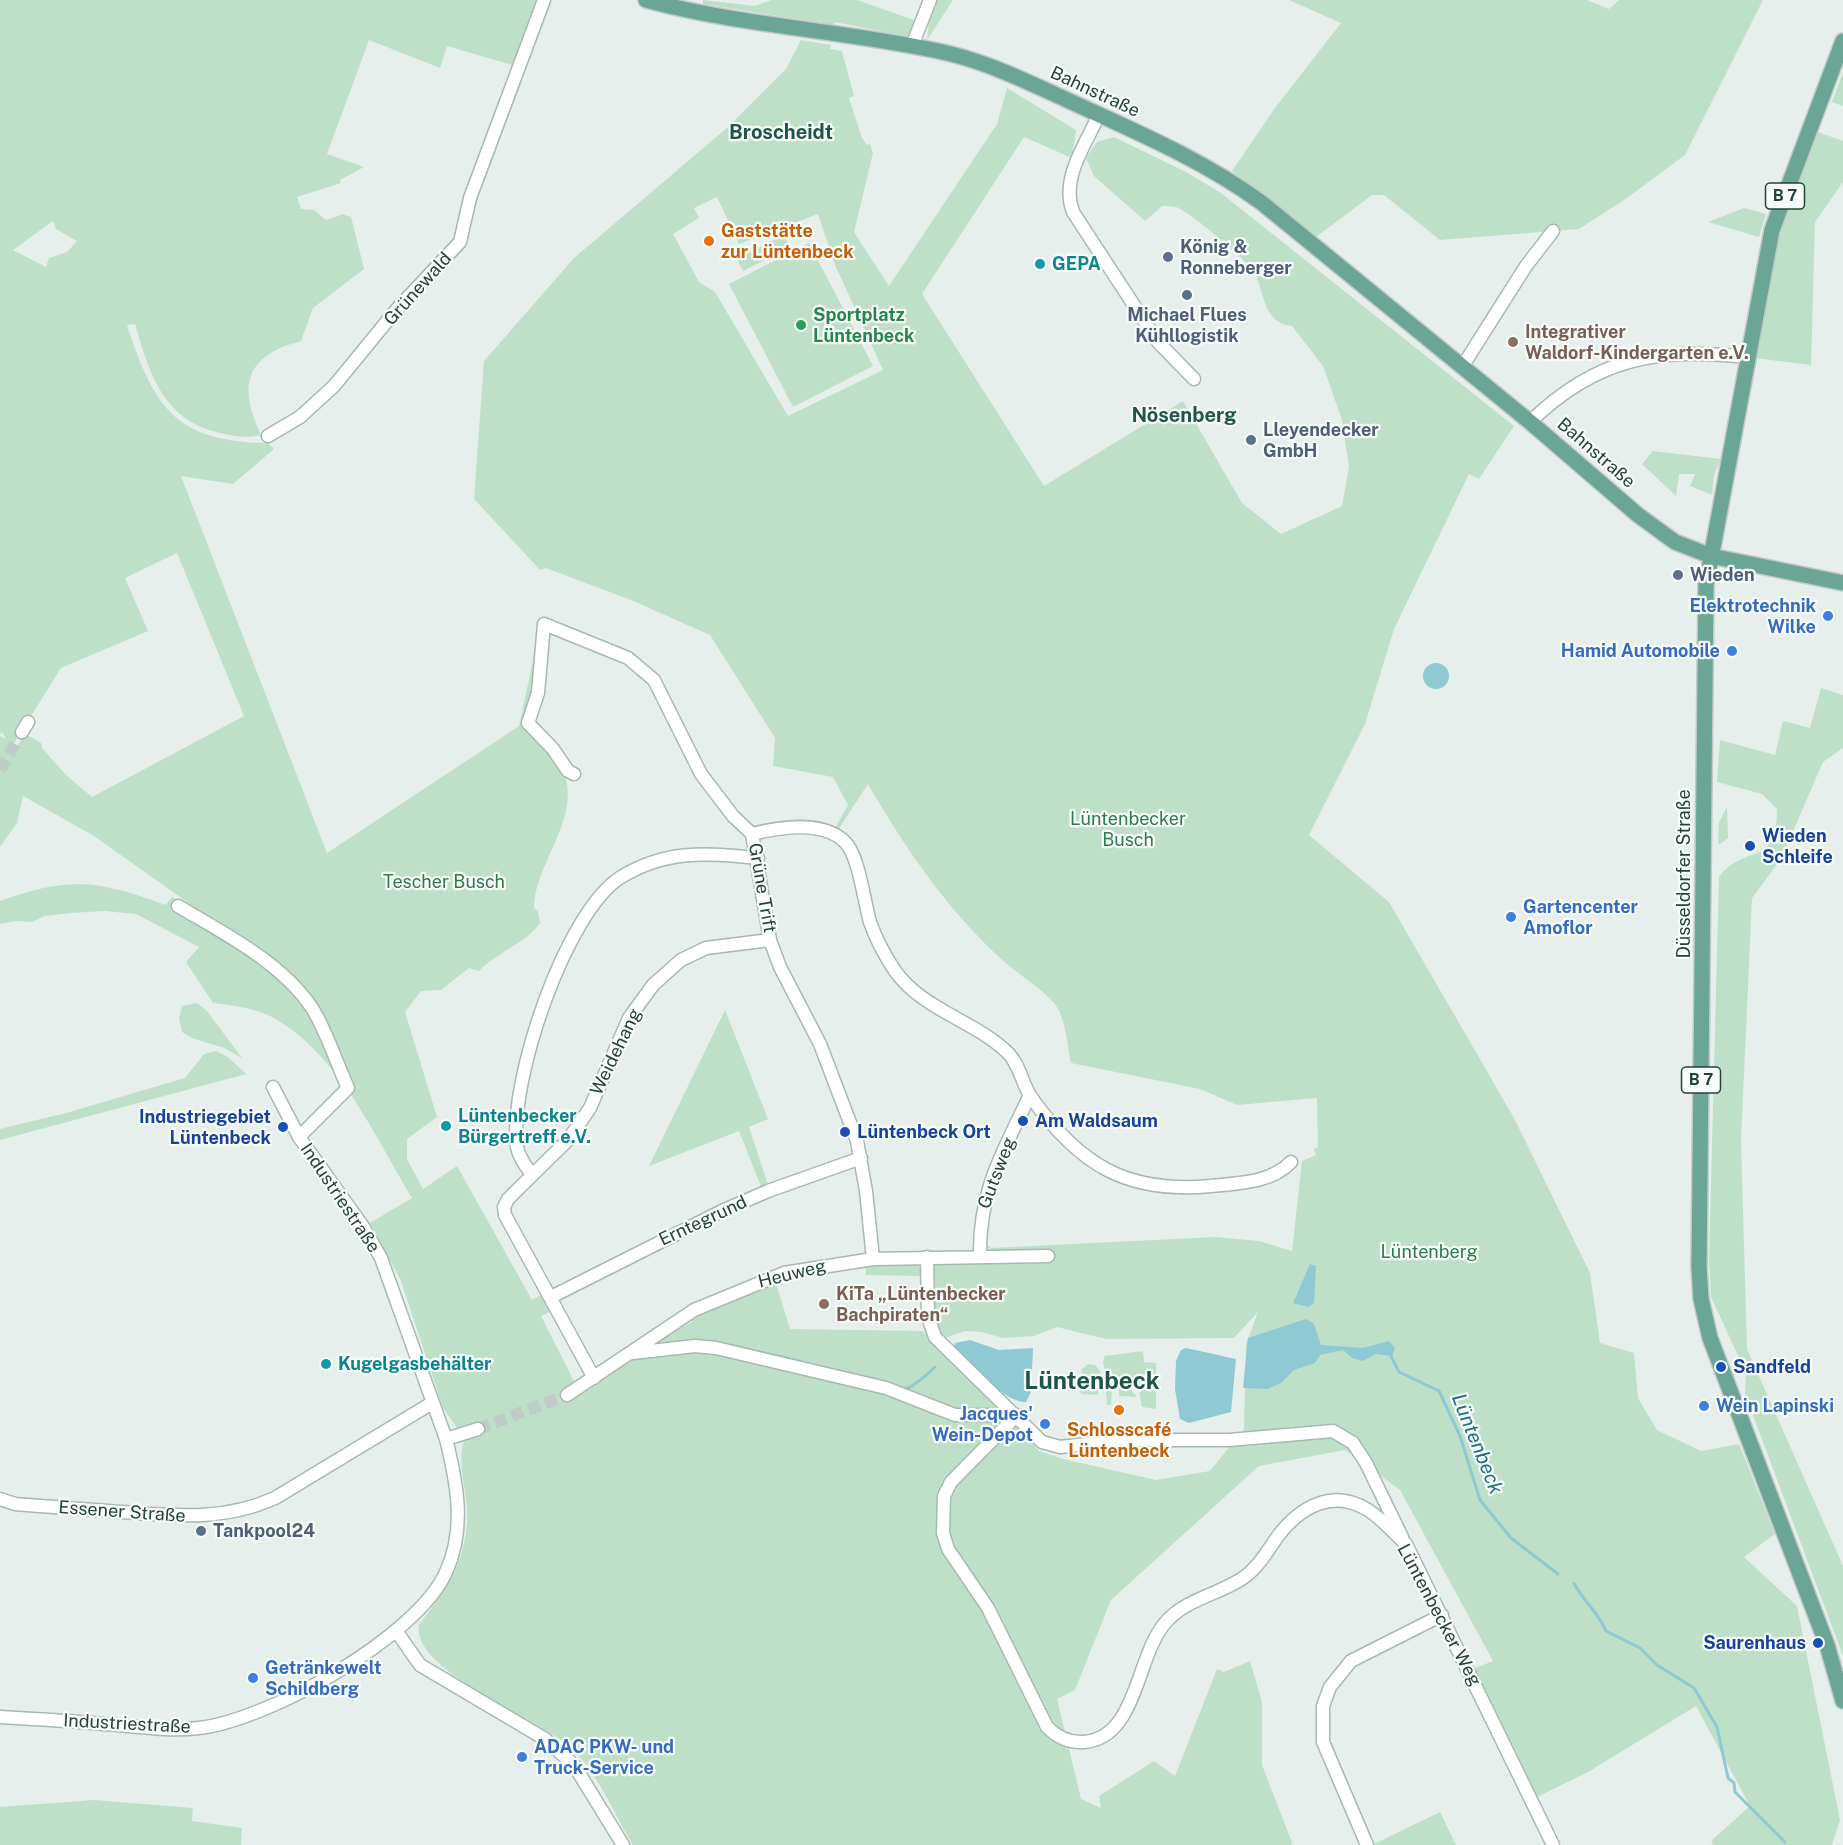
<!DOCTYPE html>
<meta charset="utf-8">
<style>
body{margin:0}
canvas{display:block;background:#e6efeb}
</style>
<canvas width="1843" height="1845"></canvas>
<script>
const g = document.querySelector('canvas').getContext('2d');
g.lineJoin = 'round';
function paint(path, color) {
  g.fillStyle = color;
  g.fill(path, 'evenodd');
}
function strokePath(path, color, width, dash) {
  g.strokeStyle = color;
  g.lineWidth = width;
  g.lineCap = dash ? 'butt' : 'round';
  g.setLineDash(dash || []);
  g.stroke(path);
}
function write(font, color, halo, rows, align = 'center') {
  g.font = font + ' "Public Sans",sans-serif';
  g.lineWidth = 4.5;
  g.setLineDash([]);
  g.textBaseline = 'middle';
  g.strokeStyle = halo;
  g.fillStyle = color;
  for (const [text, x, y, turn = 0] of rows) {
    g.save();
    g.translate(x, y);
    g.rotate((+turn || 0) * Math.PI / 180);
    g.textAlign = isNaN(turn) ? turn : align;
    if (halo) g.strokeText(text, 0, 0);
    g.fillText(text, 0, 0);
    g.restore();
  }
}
const green = new Path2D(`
 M0,0H539L516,61L512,65L447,46L440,68L369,40L327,154L364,167L340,180L341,183L297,197L301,209L314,210L326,220L343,214L351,217L364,269L313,308L301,341C245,356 238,385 261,435C244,439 233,436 216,432C162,418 149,372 135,324L127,325C154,408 176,442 268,443L274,449L233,484L181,476L327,853L519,726L538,637L535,693L526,713C539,733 558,754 565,776C579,822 535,863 534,908L538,911L540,923C525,944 497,952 479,971L469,968L441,990L421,991L405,1012L437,1117L407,1139V1159L423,1189L457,1166L532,1300L545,1293L554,1310L541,1316L576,1385L568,1399L627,1361L637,1358L711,1350L1016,1423L1039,1451L1063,1459L1156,1480L1210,1471L1244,1429L1246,1344L1258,1312L1234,1338L1106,1339L1057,1327L1034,1336L1003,1338L981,1332L965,1331L942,1339L934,1317L933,1267L937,1262L1044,1256L1045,1269V1251H995L988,1248V1245L991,1248L1215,1237L1259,1241L1292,1251L1302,1161L1316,1155L1314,1149L1318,1147L1317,1098L1237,1105L1200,1089L1071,1063C1067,1045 1066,1016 1053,1002C1038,985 1017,974 1000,958C946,908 905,848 868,784L838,830L835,828L848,805L833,777L773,766L775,738L710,635L631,600L546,568L540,570L474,499L484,361L574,258L728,127L786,69L801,40L831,45L830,49L842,51L854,96L849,98L862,138L867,145L870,144L873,153L854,232L889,286L997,124L1007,88L1076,130L1072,158L1024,137L922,294L1044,486L1183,401L1242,503L1281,534L1342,506L1349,467L1342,420L1323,366L1292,326C1263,323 1265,294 1255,273C1249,262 1189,211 1176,207C1172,206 1166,206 1162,206L1145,221L1094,176L1086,158L1097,142L1114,137L1186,172L1221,193L1514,426L1479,479L1469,474L1394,629L1365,724L1309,835L1389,902L1514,1118L1590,1273L1600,1343L1634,1353L1638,1398L1657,1430L1701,1451L1739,1444L1775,1534L1744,1557L1797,1606L1840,1820L1832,1845H1714L1711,1841L1750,1806L1696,1706L1588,1772L1537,1797L1473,1669L1493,1661L1400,1490L1345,1450L1259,1466L1111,1600L1075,1690L1057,1699L1081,1799L1101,1808L1099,1796L1154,1761L1175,1776L1217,1669L1224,1672L1250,1661L1262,1702V1765L1293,1845H633C614,1814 598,1773 571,1748C541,1720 410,1670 419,1625C447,1587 469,1559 467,1508C466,1486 456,1459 465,1439L443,1408L401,1281L370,1223L412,1198C374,1135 339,1054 272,1017C254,1008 233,1005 213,1003L186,962L199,947L136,914L104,911L71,913L44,916L32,922L16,921L0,924V901C69,876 98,880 166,905L172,897L249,946L94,836L23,796L17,823L0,847V736L6,739L2,732L0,734ZM717,197L739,244L818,214L835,265L883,370L788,416L715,292L699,282L673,234L699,218L694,208ZM53,221L56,229L77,241L67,252L49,258L46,267L13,250ZM177,553L244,716L92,797L66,775L42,748L41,743L25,734L14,751L11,748L61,668L148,631L125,578Z
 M703,0L755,6L771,0H857L917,21L910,37L835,22L834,25L703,4Z
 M937,0H953L927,40L930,13Z
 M1289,0H1587L1609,9L1619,0H1763L1685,155L1627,198L1579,229L1440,240L1384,195H1372L1316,237L1232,171L1275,108L1341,23Z
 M1843,72V106L1832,102Z
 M1818,132L1843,141V182L1815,222L1811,365L1755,358L1768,274L1786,212Z
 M1744,208L1766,214L1759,237L1708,222Z
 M784,235L790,247L743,271L737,259Z
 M809,243L873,366L793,407L729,284Z
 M1653,451L1721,459L1714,475L1712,495L1690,486L1695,474H1679L1676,496L1642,464Z
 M1821,688L1843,695V748L1823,762L1781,859L1752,898L1741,1140L1747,1349L1843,1566V1656L1745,1394L1746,1373L1711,1297L1709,1260L1719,877C1744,843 1777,869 1777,809L1762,794L1717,782L1720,740L1775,755L1783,721L1810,728Z
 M1727,807L1728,838L1720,844L1718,843L1719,822Z
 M197,1003L207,1011L242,1058L224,1048L192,1038L182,1032L179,1018L182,1006Z
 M725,1010L768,1119L749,1127L768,1185L762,1189L739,1131L649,1166Z
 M216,1051L228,1057L246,1074L0,1140V1129L66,1113L185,1078L204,1054Z
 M915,1263L922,1269V1276L866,1275L865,1264Z
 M775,1280L790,1329L923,1331L936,1347L1002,1408L999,1410L957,1411L730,1347L650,1345L677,1324L680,1328L692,1322L691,1317Z
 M1143,1351L1144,1362L1156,1363V1409L1142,1407L1139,1390L1118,1377L1106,1376L1103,1362L1105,1356Z
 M1088,1364L1095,1365L1100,1371L1098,1395L1082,1394L1079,1391L1082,1369Z
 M1105,1382L1127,1385L1137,1397L1119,1396V1389H1112L1111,1405H1107Z
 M94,1800L193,1808L192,1821L242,1828L241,1845H0V1807Z
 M1440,1812L1456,1845H1372Z`);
const water = new Path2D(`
 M1423 676a13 13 0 1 1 26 0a13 13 0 1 1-26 0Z
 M1310,1264L1316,1266L1314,1303L1308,1307L1293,1303Z
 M1306,1319L1314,1324L1321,1345L1363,1348L1389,1341L1395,1348L1392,1356L1375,1354L1363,1361L1352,1358L1343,1350L1320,1355L1315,1363L1294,1370L1281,1383L1267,1389L1243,1388L1248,1338Z
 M970,1340L999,1350L1033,1348L1031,1392L1026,1402C1007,1404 967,1363 953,1350L955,1343Z
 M1186,1348L1236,1359L1231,1412L1189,1423L1180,1419L1175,1389L1176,1361L1181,1350Z`);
const stream = new Path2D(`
 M701,1341L718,1343
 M733,1346L803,1362
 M1391,1356L1399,1372L1439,1391L1460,1436L1480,1500L1511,1538L1558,1574
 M904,1390C915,1385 926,1376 935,1367
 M1574,1583C1583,1601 1598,1612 1606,1631L1640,1648L1657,1665L1694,1688L1717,1727L1728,1778L1734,1783L1735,1792L1785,1842`);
const minorTunnel = new Path2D(`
 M0,770L22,732
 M478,1429L567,1395`);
const minor = new Path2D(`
 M912,46L930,0
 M1099,114C1086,145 1060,178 1073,212L1158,342L1194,379
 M1462,367L1526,266L1553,231
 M1530,422C1598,356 1658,348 1749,357
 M268,436L300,417L334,386L397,309L460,242L470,198L544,0
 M22,732L28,722
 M574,774L568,771L553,749L528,723L538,693L544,624L628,658L654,680L701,774L733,816L752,834L770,940L780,967L820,1044L857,1141L866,1191L873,1259
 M752,834C780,827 821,820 844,841C859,854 864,902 870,922C876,939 885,956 895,971C924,1011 974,1020 1008,1053C1020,1065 1022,1084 1031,1097C1079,1165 1127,1194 1211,1186C1239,1183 1271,1183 1291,1162
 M178,906C225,934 281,962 312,1008C327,1032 336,1062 348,1088L299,1137
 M532,1175C526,1166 519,1158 517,1147C508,1084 565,912 621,877C667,849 706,853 758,858
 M980,1255C979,1190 1003,1152 1030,1095
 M927,1257L928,1317L935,1337L1042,1442L1060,1447L1124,1440H1229L1333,1431L1353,1443L1366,1463L1402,1537
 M551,1297L722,1211L768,1191L861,1158
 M633,1353L695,1346L716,1348L886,1388L955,1415H1017
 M594,1378L505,1215L504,1207L508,1199L568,1140L590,1108L629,1018L653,985L681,960L706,948L770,940
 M567,1395L694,1310L784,1273L873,1259L1048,1256
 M1017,1415L951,1482L944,1496L943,1533L948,1549L988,1608L1047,1727C1057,1737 1069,1743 1084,1742C1137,1738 1136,1657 1165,1623C1185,1599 1218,1595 1243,1578C1258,1568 1268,1550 1278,1536C1300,1507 1333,1488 1368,1510C1382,1519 1394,1533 1406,1544L1553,1845
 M446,1439L478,1429
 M0,1499L15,1504C51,1507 86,1509 121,1512C175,1516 224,1521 275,1498L432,1403
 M397,1632L420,1665L545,1739L574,1765L623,1845
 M0,1717C35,1719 70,1721 104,1724C136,1726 168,1732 199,1728C269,1720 417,1637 446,1572C466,1529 457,1483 446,1439L381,1258L362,1225L299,1137L273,1087
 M1367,1845L1323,1742V1706L1330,1687L1351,1661L1442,1615`);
const major = new Path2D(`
 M646,0C741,26 841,30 938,51C983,60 1023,80 1065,99C1132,130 1202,159 1262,203L1530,422L1638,515L1675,542L1711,556L1843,583
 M1843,41L1772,230L1706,585L1699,1267L1701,1299L1710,1338L1827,1645L1843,1701`);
const markers = [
 [709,241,6,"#e8710a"],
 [1168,257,6,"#5c6f8a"],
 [1040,264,6,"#0f9aa8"],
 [1187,295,6,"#5c6f8a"],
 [801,325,6,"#2e9e5b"],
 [1513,342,6,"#8d6e63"],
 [1251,440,6,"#5c6f8a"],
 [1678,575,6,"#5c6f8a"],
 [1828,616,6,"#3f7fe0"],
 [1732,651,6,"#3f7fe0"],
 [1750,846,6,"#1a4fb4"],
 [1511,917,6,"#3f7fe0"],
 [1023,1121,6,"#1a4fb4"],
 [446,1126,6,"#0f9aa8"],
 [283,1127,6,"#1a4fb4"],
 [845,1132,6,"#1a4fb4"],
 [824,1304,6,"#8d6e63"],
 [326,1364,6,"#0f9aa8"],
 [1721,1367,6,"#1a4fb4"],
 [1704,1406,6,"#3f7fe0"],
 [1119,1410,6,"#e8710a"],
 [1045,1424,6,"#3f7fe0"],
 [201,1531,6,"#5c6f8a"],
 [1818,1643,6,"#1a4fb4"],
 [253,1678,6,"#3f7fe0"],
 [522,1757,6,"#3f7fe0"]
];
const shields = [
 [1785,196,39],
 [1701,1080,39]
];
const shieldNames = [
 ["B 7",1785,196],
 ["B 7",1701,1080]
];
const streetNames = [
 ["Bahnstraße",1095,92,25],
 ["Grünewald",418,289,-48],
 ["Bahnstraße",1596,453,41],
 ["Düsseldorfer Straße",1684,874,-90],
 ["Grüne Trift",762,888,80],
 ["Weidehang",616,1052,-64],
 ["Gutsweg",997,1173,-69],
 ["Industriestraße",340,1198,56],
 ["Erntegrund",703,1221,-25],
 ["Heuweg",792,1274,-14],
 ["Essener Straße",122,1512,4],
 ["Lüntenbecker Weg",1439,1615,62],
 ["Industriestraße",127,1724,3]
];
const foodNames = [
 ["Gaststätte",721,231],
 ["zur Lüntenbeck",721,252],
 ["Schlosscafé",1119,1430,"center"],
 ["Lüntenbeck",1119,1451,"center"]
];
const serviceNames = [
 ["König &",1180,247],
 ["Ronneberger",1180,268],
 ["Michael Flues",1187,315,"center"],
 ["Kühllogistik",1187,336,"center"],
 ["Lleyendecker",1263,430],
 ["GmbH",1263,451],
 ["Wieden",1690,575],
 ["Tankpool24",213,1531]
];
const cultureNames = [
 ["GEPA",1052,264],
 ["Lüntenbecker",458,1116],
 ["Bürgertreff e.V.",458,1137],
 ["Kugelgasbehälter",338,1364]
];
const leisureNames = [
 ["Sportplatz",813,315],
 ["Lüntenbeck",813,336]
];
const educationNames = [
 ["Integrativer",1525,332],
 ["Waldorf-Kindergarten e.V.",1525,353],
 ["KiTa „Lüntenbecker",836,1294],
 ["Bachpiraten“",836,1315]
];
const shopNames = [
 ["Elektrotechnik",1816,606,"right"],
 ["Wilke",1816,627,"right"],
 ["Hamid Automobile",1720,651,"right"],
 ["Gartencenter",1523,907],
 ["Amoflor",1523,928],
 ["Wein Lapinski",1716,1406],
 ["Jacques'",1033,1414,"right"],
 ["Wein-Depot",1033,1435,"right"],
 ["Getränkewelt",265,1668],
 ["Schildberg",265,1689],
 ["ADAC PKW- und",534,1747],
 ["Truck-Service",534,1768]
];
const parkNames = [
 ["Lüntenbecker",1128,819],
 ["Busch",1128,840],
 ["Tescher Busch",444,882],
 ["Lüntenberg",1429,1252]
];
const transitNames = [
 ["Wieden",1762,836],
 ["Schleife",1762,857],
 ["Industriegebiet",271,1117,"right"],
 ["Lüntenbeck",271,1138,"right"],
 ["Am Waldsaum",1035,1121],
 ["Lüntenbeck Ort",857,1132],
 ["Sandfeld",1733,1367],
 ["Saurenhaus",1806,1643,"right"]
];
const neighbourhoodNames = [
 ["Broscheidt",781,133],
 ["Nösenberg",1184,416]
];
const waterNames = [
 ["Lüntenbeck",1477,1444,68]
];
const districtNames = [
 ["Lüntenbeck",1092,1382]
];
paint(green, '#bfe0c8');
paint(water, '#8ec9d4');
strokePath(stream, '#8ec9d4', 3);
strokePath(minorTunnel, '#bfccc8', 12, [12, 6]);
strokePath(minor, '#a8b8b2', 15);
strokePath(major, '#c2cac8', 18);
strokePath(minor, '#fff', 12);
strokePath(major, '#6aa596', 15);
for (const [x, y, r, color] of markers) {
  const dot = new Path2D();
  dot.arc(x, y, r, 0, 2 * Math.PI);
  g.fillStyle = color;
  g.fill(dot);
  strokePath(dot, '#f7fbf9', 2);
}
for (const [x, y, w] of shields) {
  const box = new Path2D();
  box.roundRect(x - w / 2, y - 13, w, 26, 4.5);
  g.fillStyle = '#f7fbf9';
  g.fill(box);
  strokePath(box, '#24423a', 1.5);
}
write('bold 16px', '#24423a', null, shieldNames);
write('18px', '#24423a', '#f7fbf9', streetNames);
write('bold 18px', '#c56008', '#f7fbf9', foodNames, 'left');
write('bold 18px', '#4e5e75', '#f7fbf9', serviceNames, 'left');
write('bold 18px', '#0d838f', '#f7fbf9', cultureNames, 'left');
write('bold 18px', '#27864d', '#f7fbf9', leisureNames, 'left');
write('bold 18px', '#785e54', '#f7fbf9', educationNames, 'left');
write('bold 18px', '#366cbe', '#f7fbf9', shopNames, 'left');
write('18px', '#2d7a4b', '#f7fbf9', parkNames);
write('bold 18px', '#164399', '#f7fbf9', transitNames, 'left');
write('bold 20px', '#1f5548', '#f7fbf9', neighbourhoodNames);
write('italic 20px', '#1c6f80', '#f7fbf9', waterNames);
write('bold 24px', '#1f5548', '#f7fbf9', districtNames);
</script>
